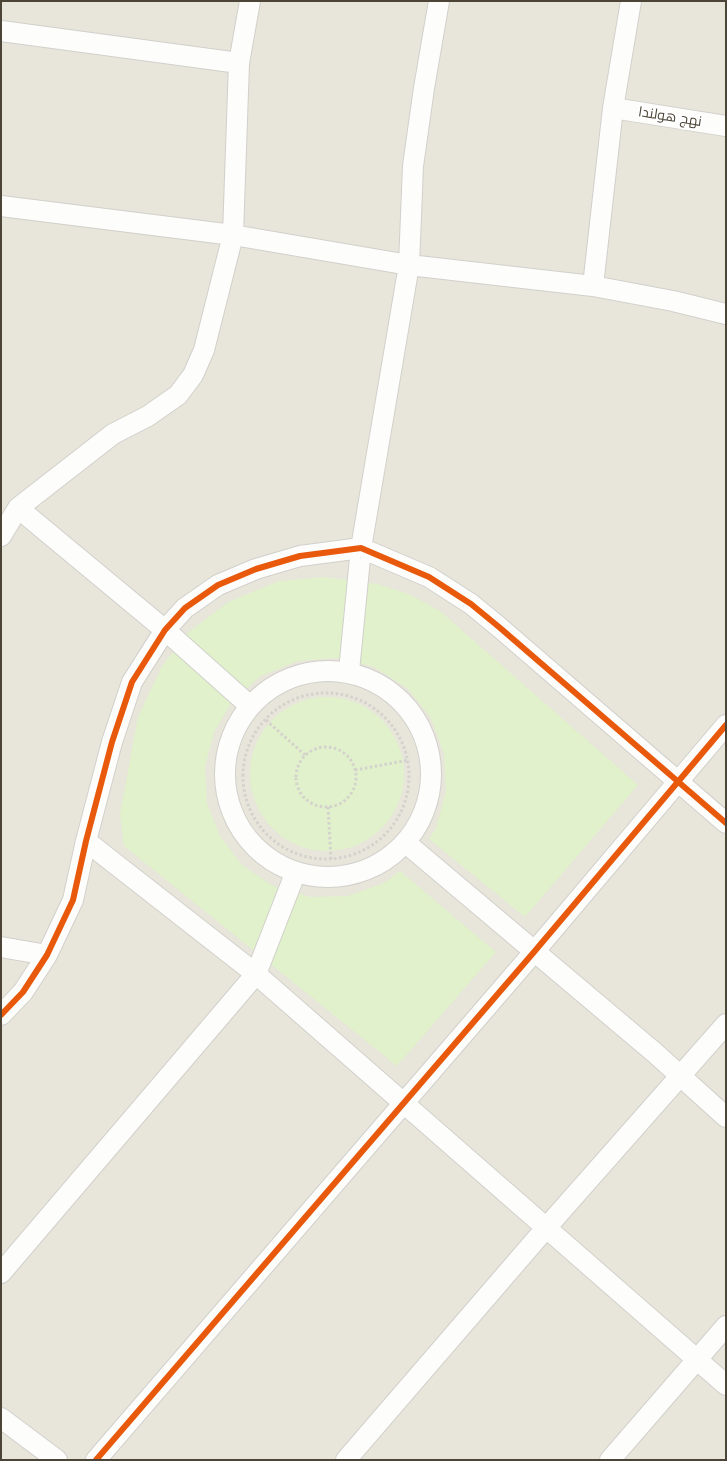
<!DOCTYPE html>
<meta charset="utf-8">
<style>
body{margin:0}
#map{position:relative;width:727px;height:1461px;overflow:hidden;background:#f4f3ee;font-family:"PT Sans",sans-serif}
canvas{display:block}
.frame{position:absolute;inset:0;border:2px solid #4c4537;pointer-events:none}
</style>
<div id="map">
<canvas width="727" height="1461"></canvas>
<div class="frame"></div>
</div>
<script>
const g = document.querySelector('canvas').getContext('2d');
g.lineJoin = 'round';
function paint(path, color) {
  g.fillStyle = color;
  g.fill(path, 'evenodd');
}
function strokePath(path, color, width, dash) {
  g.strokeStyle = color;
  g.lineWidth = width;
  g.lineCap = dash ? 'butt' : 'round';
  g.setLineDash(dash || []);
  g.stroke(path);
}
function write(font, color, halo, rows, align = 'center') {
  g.font = font + ' "PT Sans",Cairo,sans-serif';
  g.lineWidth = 4;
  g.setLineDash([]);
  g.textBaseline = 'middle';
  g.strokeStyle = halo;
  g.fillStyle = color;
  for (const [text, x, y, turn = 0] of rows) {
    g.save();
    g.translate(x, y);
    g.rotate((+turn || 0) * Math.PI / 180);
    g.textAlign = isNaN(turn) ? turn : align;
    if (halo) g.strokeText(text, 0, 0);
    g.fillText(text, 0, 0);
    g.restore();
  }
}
const residential = new Path2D(`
 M1,1H726V1460H1Z`);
const green = new Path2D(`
 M325,577L377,584L409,594L440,611L638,785L525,917L429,839L436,828L446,791L444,754L431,718L407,688L374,667L336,658L298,661L261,676L232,702L214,732L205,767L207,803L220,836L242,865L273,886L310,897L348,896L384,883L400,871L496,952L397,1066L124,846L120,814L138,717L162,666L189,632L228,602L279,581Z
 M250 774a77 77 0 1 1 154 0a77 77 0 1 1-154 0Z`);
const path = new Path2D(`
 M243 776a83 83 0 1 1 166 0a83 83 0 1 1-166 0Z
 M266,720L305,755
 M296 777a30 30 0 1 1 60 0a30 30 0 1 1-60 0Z
 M355,770L409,760
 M328,807L331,859`);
const minor = new Path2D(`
 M631,1L613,108L593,286L673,301L726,314
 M1,31L239,63
 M613,108L726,126
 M1,206L233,235L409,265L593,286
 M1,536L18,508
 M349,671L361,548L409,265L413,166L424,88L439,1
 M225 774a103 103 0 1 1 206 0a103 103 0 1 1-206 0Z
 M250,706L165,630L18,508L113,434L148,416L178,395L193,375L204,350L233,235L239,63L250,1
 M86,841L256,974L726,1385
 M406,843L655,1053L726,1117
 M1,947L47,955
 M1,1015L23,992L47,955L73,900L86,841L112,742L132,682L165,630L185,608L218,585L256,569L300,556L361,548L429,577L471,604L499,627L726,823
 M1,1273L256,974L295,874
 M1,1418L57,1460
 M96,1460L534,952L726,725
 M346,1460L546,1228L726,1024
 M610,1460L726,1326`);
const cycleway = new Path2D(`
 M1,1015L23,992L47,955L73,900L86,841L112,742L132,682L165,630L185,608L218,585L256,569L300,556L361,548L429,577L471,604L499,627L726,823
 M96,1460L534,952L726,725`);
const streetNames = [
 ["نهج هولندا",670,117,9]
];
paint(residential, '#e8e5db');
paint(green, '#e0f1cb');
strokePath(minor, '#d2d0cb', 22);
strokePath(path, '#d4d2cc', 3, [2.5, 2.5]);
strokePath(minor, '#fdfdfc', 20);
strokePath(cycleway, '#e8590c', 6);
write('14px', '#4c4537', '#fff', streetNames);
</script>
